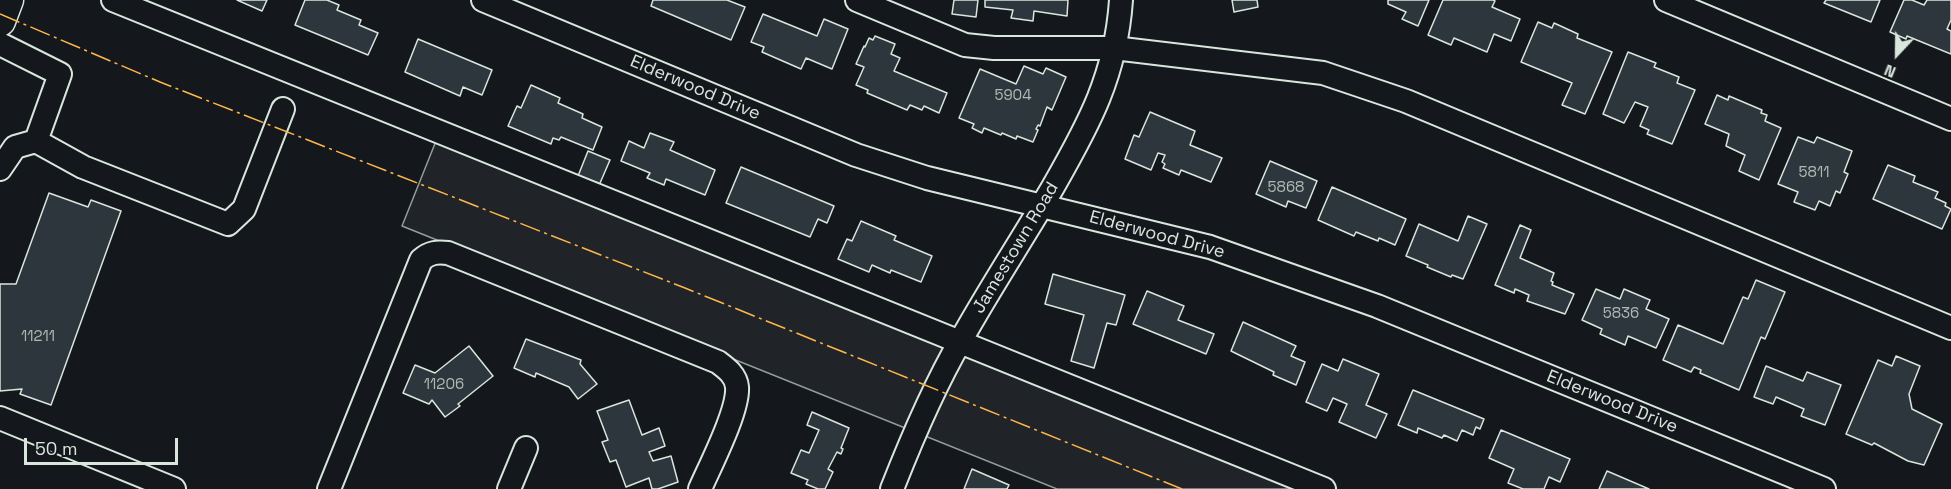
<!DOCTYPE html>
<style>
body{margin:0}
#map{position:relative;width:1951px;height:489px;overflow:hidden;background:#14181c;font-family:"Space Grotesk",sans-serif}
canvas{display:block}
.north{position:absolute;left:1867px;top:24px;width:60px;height:60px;-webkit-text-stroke:4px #14181c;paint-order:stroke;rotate:202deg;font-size:16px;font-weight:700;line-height:24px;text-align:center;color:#d8e6dc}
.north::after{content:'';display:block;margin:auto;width:21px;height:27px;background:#d8e6dc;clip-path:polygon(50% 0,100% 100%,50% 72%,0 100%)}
.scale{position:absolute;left:24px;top:438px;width:154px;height:27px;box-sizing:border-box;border:3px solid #d8e6dc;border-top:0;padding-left:8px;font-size:18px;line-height:21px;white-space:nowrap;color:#d8e6dc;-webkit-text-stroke:4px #14181c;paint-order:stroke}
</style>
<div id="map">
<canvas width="1951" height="489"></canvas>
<div class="north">N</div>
<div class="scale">50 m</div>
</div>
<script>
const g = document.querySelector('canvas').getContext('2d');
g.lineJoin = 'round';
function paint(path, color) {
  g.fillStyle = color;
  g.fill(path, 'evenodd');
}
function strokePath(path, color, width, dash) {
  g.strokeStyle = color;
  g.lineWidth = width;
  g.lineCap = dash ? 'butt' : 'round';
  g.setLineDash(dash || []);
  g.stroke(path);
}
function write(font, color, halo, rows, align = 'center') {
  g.font = font + ' "Space Grotesk",sans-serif';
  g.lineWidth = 4.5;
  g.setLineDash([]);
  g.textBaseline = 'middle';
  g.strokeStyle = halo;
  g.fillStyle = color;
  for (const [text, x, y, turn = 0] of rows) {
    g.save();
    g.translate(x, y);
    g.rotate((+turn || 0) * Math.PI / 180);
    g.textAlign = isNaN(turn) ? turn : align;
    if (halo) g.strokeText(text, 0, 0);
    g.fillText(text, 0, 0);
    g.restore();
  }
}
const green = new Path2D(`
 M438,136L1317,489H1057L402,226Z`);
const building = new Path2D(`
 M237,0H267L262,11Z
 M305,0H327L339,5L337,10L361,20L359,25L378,33L368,55L295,25Z
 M653,0H727L745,7L731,40L651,6Z
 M954,0H978L976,17L952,14Z
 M985,0H1068L1067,16L1034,11L1033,21L1011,18L1013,10L985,7Z
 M1232,0H1257L1258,7L1234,12Z
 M1388,0H1429L1418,26L1402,19L1406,12L1388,4Z
 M1443,0H1493L1495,1L1492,7L1520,19L1511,41L1494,34L1487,52L1454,38L1451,45L1428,35Z
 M1826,0H1880L1871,22L1824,3Z
 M1904,0H1912L1924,5L1927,0H1951V20L1947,29L1951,31V54L1907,36L1906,39L1890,32Z
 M763,14L817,36L824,19L848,29L832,69L806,58L801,69L762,52L764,47L751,42Z
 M1538,22L1552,28L1554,23L1578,34L1577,38L1612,52L1585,114L1562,105L1572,83L1521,62Z
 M875,36L895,44L891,54L900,58L894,71L947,93L939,113L924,106L922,110L910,105L907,110L867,93L868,90L856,85L864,67L856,64L864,46L865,47L869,38L873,40Z
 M418,39L492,70L482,95L463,87L460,96L405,72Z
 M1628,52L1656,63L1654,67L1679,77L1677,83L1695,90L1672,144L1647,134L1649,130L1640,126L1648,107L1635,102L1624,123L1603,114Z
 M1024,66L1043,74L1046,68L1066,77L1052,110L1047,107L1040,126L1038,125L1036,129L1038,130L1033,142L1017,136L1016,139L1002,133L1001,135L984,128L982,133L972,128L974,124L959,118L980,69L1016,84Z
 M531,85L560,98L558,103L583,114L582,118L602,127L593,150L561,137L559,140L553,138L551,144L508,126L517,106L521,108Z
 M1717,95L1728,100L1729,96L1762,110L1761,113L1767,115L1765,121L1781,128L1759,180L1739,171L1745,155L1726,146L1729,134L1705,124Z
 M1150,112L1195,131L1190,145L1222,158L1211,182L1181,170L1179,175L1163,168L1165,164L1162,162L1165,155L1158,153L1151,170L1125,159L1134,135L1139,137Z
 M650,133L674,142L670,150L715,170L705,195L666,179L664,185L647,178L650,173L621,161L629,141L644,148Z
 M1798,137L1814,143L1817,137L1852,151L1844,172L1848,174L1840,193L1836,191L1830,206L1819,201L1815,210L1794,202L1798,192L1778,184Z
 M588,151L610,160L597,190L576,181Z
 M1270,161L1317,181L1306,208L1288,201L1286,207L1256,194Z
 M1888,165L1915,176L1913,182L1938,192L1935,198L1946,203L1945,206L1951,209L1942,229L1873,199Z
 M741,167L834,206L827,223L818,219L810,237L726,203Z
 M1332,187L1406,219L1395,245L1379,238L1378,241L1356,232L1354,236L1318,220Z
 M49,193L88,207L91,200L121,211L51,405L20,394L22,389L0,391V284H16Z
 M1468,216L1487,224L1463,279L1452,275L1451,277L1427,267L1428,265L1406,256L1419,224L1458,241Z
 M861,221L896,236L894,240L932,256L921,282L891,270L890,273L872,265L869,272L838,259L847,239L852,241Z
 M1520,225L1531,230L1520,258L1554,273L1551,281L1553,282L1552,285L1574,294L1565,314L1527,301L1529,295L1515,289L1514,293L1495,285Z
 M1053,274L1125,295L1116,325L1107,323L1094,368L1071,361L1084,315L1045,304Z
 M1756,280L1785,292L1765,339L1761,337L1739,390L1700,373L1701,370L1694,367L1691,372L1663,360L1678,325L1723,344L1743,297L1748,299Z
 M1596,289L1620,299L1624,289L1650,300L1646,309L1669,319L1656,348L1628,336L1625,345L1600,334L1602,329L1582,320Z
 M1147,291L1184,306L1178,320L1214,334L1206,354L1133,324Z
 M1243,322L1296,346L1291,356L1305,362L1296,385L1273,375L1274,372L1231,351Z
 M526,339L581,360L580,364L597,384L578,399L569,387L536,373L535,377L514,368Z
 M469,346L493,376L458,404L460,406L445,417L432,400L429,404L403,393L415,365L435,373Z
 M1896,356L1920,366L1909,394L1912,409L1942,424L1924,465L1908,461L1874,443L1872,445L1846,434L1878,360L1892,366Z
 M1343,359L1379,374L1366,405L1387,414L1376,438L1339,422L1347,404L1333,398L1327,411L1306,402L1322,364L1338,371Z
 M1766,366L1803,381L1807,372L1841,385L1825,425L1801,416L1804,409L1776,397L1773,404L1754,397Z
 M1413,390L1484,419L1480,429L1476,427L1473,435L1462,430L1457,441L1444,435L1442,438L1418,428L1417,433L1398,425Z
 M629,400L642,435L659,428L665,446L649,452L653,461L671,456L678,482L658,489H652L649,478L626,487L616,460L610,462L602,442L608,440L597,411Z
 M812,412L849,428L841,448L843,449L841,454L837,452L828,469L833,472L825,489H818L806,484L808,480L791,473L801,450L809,453L819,430L807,425Z
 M1501,430L1570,459L1560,482L1549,477L1544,489H1523L1508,483L1514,469L1489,458Z
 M972,469L1009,485L1007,489H964Z
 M1607,471L1649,489H1599Z`);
const minor = new Path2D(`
 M113,0L1324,489
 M483,0L856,155L927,178L1210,247L1377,306L1824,489
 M857,0L965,45L994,48H1114L1323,73L1406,101L1951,328
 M1666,0L1951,119
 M0,44L60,74L36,141L15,147L0,169
 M36,141L83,167L228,224L244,209L283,109
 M0,418L174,489
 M329,489L421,260C430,252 437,252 448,253L718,362C726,368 736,375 737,387C739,410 710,466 700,489
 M509,489L526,448
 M892,489C912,438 933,388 961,340C990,288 1023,238 1053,187C1089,124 1116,75 1121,0`);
const major = new Path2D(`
 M0,21L8,0`);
const power = new Path2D(`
 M0,14L160,82L685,288L1182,489`);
const numberNames = [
 ["5904",1013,96],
 ["5811",1814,173],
 ["5868",1286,188],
 ["5836",1621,314],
 ["11211",38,337],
 ["11206",444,385]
];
const streetNames = [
 ["Elderwood Drive",695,88,23],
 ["Elderwood Drive",1157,235,15],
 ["Jamestown Road",1016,248,-59],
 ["Elderwood Drive",1612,402,22]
];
paint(green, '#202428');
strokePath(green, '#939e99', 1.5);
paint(building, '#2c363c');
strokePath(building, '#d8e6dc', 1.5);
strokePath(minor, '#d8e6dc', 26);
strokePath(major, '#d8e6dc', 33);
strokePath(minor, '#14181c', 22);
strokePath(major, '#14181c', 30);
strokePath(power, '#ffb74d', 1.5, [21, 4.5, 3, 4.5]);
write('15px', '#adbab4', null, numberNames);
write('18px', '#d8e6dc', '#14181c', streetNames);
</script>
